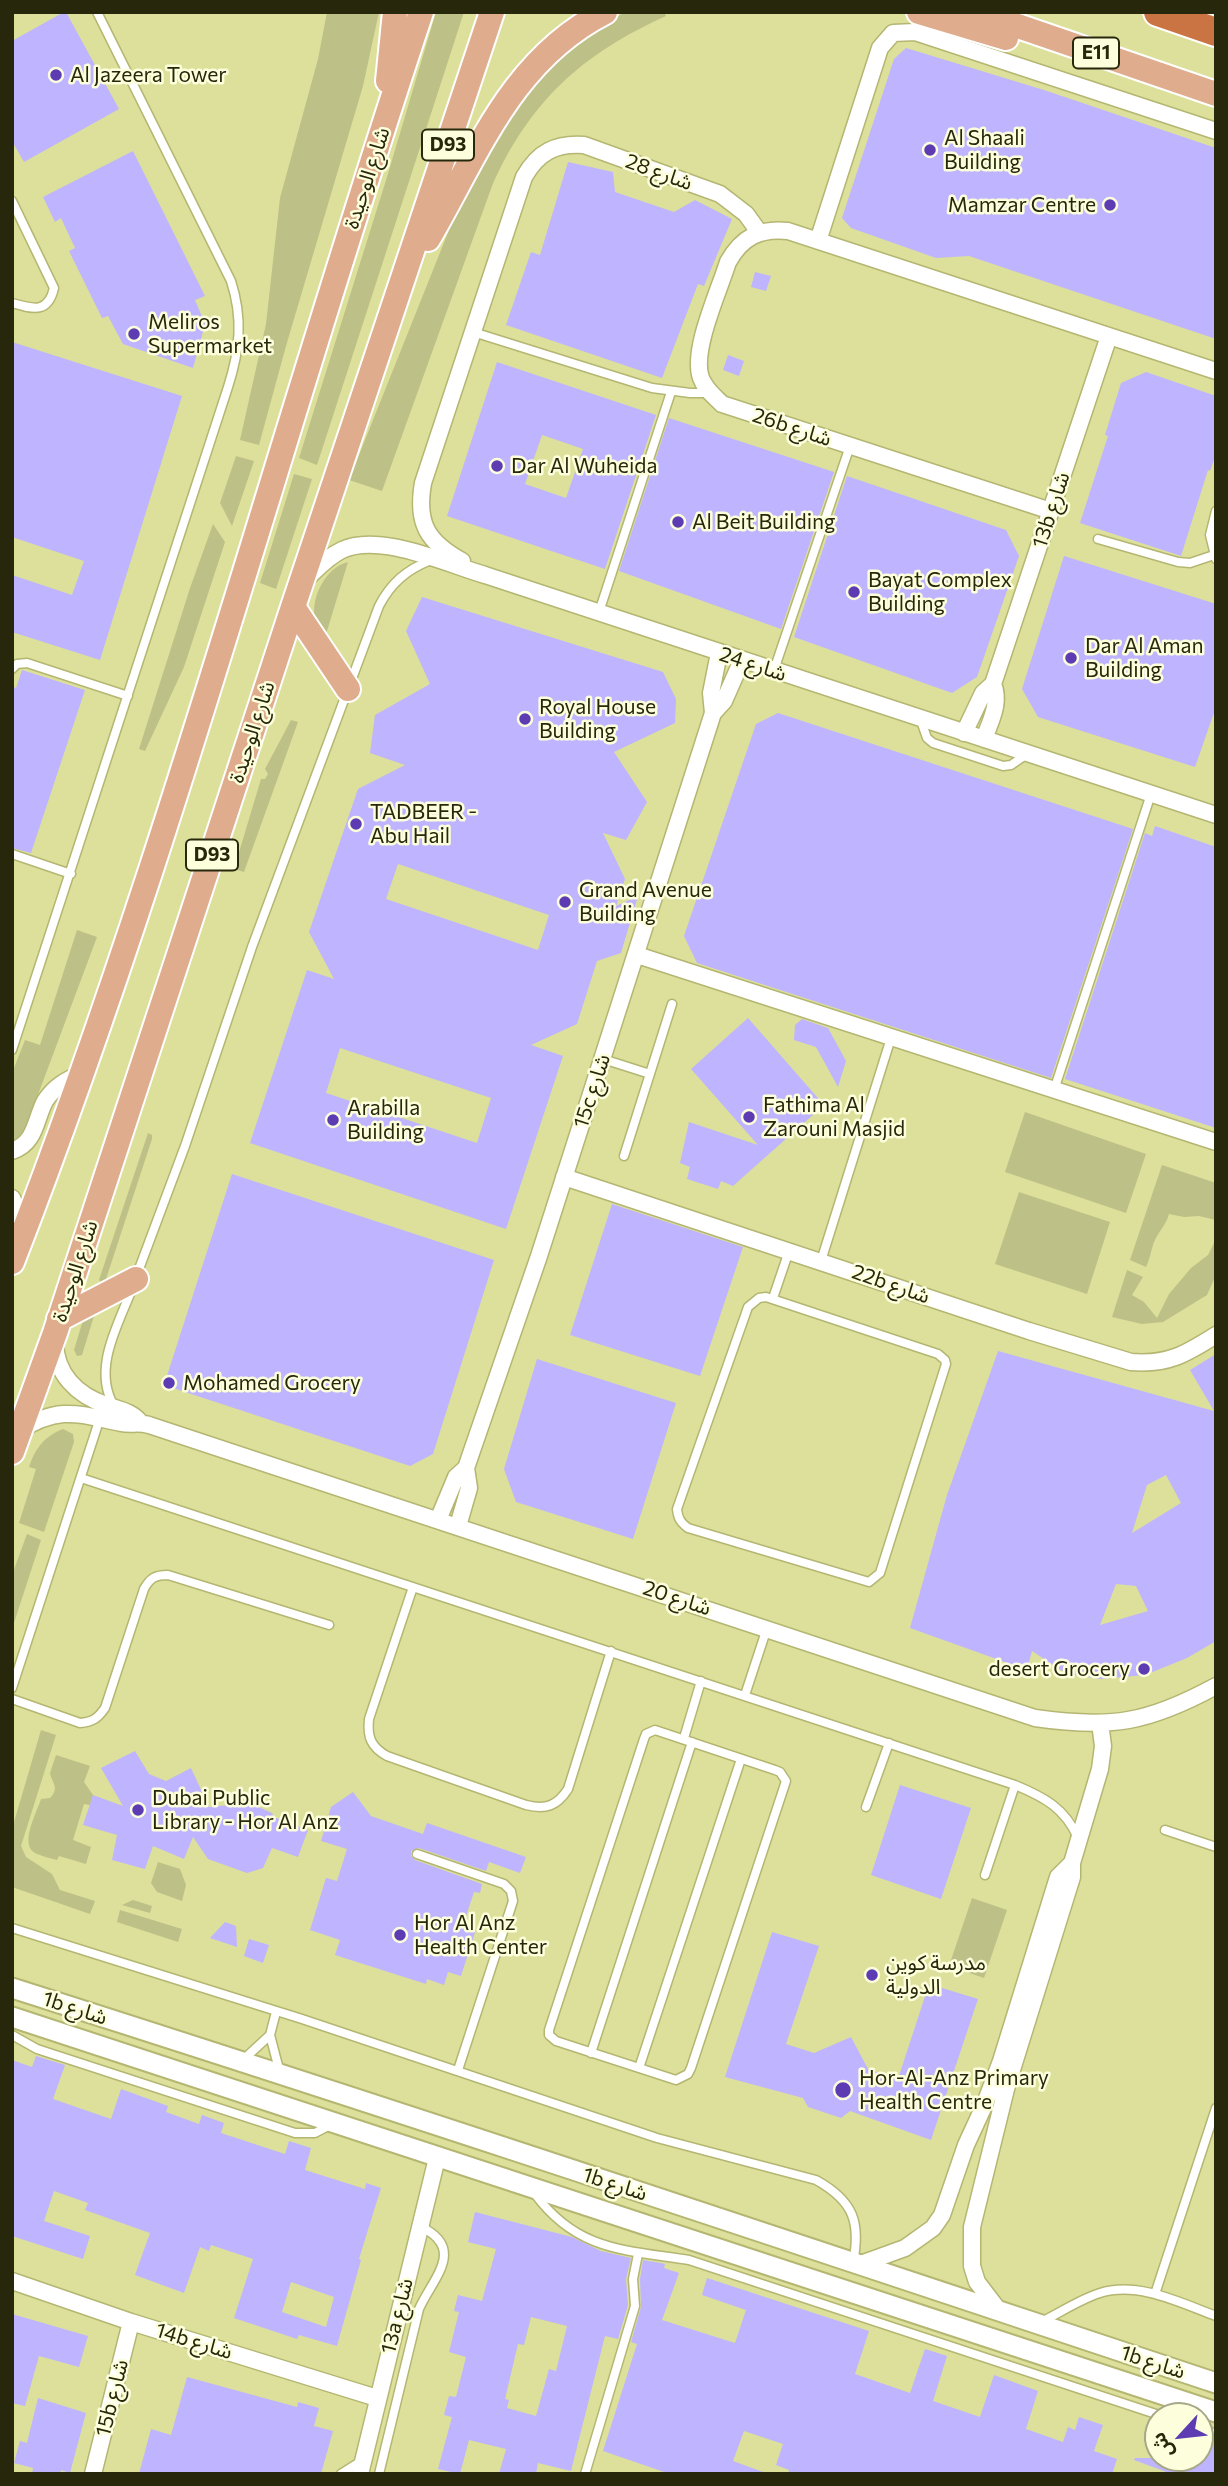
<!DOCTYPE html>
<meta charset="utf-8">
<style>
body{margin:0}
#map{position:relative;width:1228px;height:2486px;overflow:hidden;background:#dde09a;font-family:Commissioner,"Noto Sans Arabic",sans-serif}
canvas{display:block}
.frame{position:absolute;inset:0;border:14px solid #27280b;pointer-events:none}
.north{position:absolute;left:1144px;top:2402px;width:70px;height:70px;box-sizing:border-box;background:#fcfedc;border:2px solid #a7a888;border-radius:50%;rotate:243deg;font-size:19px;font-weight:700;line-height:28px;text-align:center;color:#27280b}
.north::after{content:'';display:block;margin:auto;width:24px;height:32px;background:#5c3bb3;clip-path:polygon(50% 0,100% 100%,50% 72%,0 100%)}
</style>
<div id="map">
<canvas width="1228" height="2486"></canvas>
<div class="frame"></div>
<div class="north">ش</div>
</div>
<script>
const g = document.querySelector('canvas').getContext('2d');
g.lineJoin = 'round';
function paint(path, color) {
  g.fillStyle = color;
  g.fill(path, 'evenodd');
}
function strokePath(path, color, width, dash) {
  g.strokeStyle = color;
  g.lineWidth = width;
  g.lineCap = dash ? 'butt' : 'round';
  g.setLineDash(dash || []);
  g.stroke(path);
}
function write(font, color, halo, rows, align = 'center') {
  g.font = font + ' Commissioner,"Noto Sans Arabic",sans-serif';
  g.lineWidth = 5;
  g.setLineDash([]);
  g.textBaseline = 'middle';
  g.strokeStyle = halo;
  g.fillStyle = color;
  for (const [text, x, y, turn = 0] of rows) {
    g.save();
    g.translate(x, y);
    g.rotate((+turn || 0) * Math.PI / 180);
    g.textAlign = isNaN(turn) ? turn : align;
    if (halo) g.strokeText(text, 0, 0);
    g.fillText(text, 0, 0);
    g.restore();
  }
}
const green = new Path2D(`
 M327,12H379L363,86L286,346L259,445L240,440L266,324L280,198L318,59Z
 M436,12H464L317,465L299,458L387,177Z
 M626,12H664L666,16C582,54 530,101 492,186L382,491L349,480L465,190L479,159L547,66L612,19Z
 M236,456L254,461L232,526L220,503Z
 M294,474L312,479L276,589L260,583Z
 M213,524L225,542L184,667L145,751L139,749L190,588Z
 M348,562L324,641C321,634 317,627 315,620C310,598 326,567 348,562Z
 M291,720L298,722L244,872L234,869L261,779H265L268,774L265,769Z
 M77,930L97,937L24,1132L12,1145V1073L25,1040L40,1045Z
 M1025,1112L1146,1154L1126,1213L1005,1172Z
 M148,1133L152,1135V1139L105,1282L102,1283L99,1280Z
 M1162,1165L1216,1183V1220L1199,1216L1184,1217L1169,1214C1166,1225 1159,1231 1155,1240C1151,1248 1151,1257 1146,1267L1130,1260Z
 M1019,1192L1110,1222L1087,1294L995,1264Z
 M1216,1239V1275L1207,1295L1163,1322L1142,1324L1112,1317L1127,1270L1143,1277L1132,1295L1144,1302L1157,1318L1169,1294L1191,1268L1208,1255Z
 M91,1315L94,1316L82,1355L77,1356L74,1350L83,1320Z
 M63,1429L73,1434L74,1442L44,1532L19,1523L36,1469L29,1467C35,1448 45,1436 63,1429Z
 M27,1534L41,1540L12,1629V1575Z
 M41,1730L56,1735L21,1846L26,1857L52,1874L60,1890L95,1901L90,1914L12,1887V1829Z
 M56,1755L90,1766L84,1782L93,1795L90,1805L84,1804L73,1840L91,1847L86,1864L59,1856L57,1860C50,1858 41,1856 35,1853C19,1844 37,1812 41,1799L50,1798C60,1788 52,1783 50,1773Z
 M158,1862L180,1869L186,1885L182,1901L157,1892L151,1883Z
 M972,1898L1007,1910L984,1978L949,1966Z
 M133,1900L152,1906L150,1913L122,1905Z
 M120,1910L182,1929L178,1942L117,1922Z`);
const building = new Path2D(`
 M64,12H66L119,109L24,162L12,141V41Z
 M906,48L1044,90L1216,148V339L969,256L936,258L851,228L842,218L894,59Z
 M133,151L205,296L195,300L205,324L193,368L123,344L108,316L102,318L69,251L75,248L61,218L55,222L43,197Z
 M568,162L613,172L615,192L674,212L695,200L732,219L704,286L698,284L662,378L506,325L531,252L540,255Z
 M755,272L771,276L766,291L751,287Z
 M12,342L182,396L100,660L12,632V575L72,595L84,561L12,537Z
 M728,355L744,361L739,376L723,370Z
 M497,362L656,415L605,569L447,516ZM542,435L583,449L566,498L525,484Z
 M1146,372L1216,396V454L1210,471L1208,470L1181,556L1080,523L1108,436L1105,435L1121,383Z
 M669,418L834,472L781,629L619,571Z
 M847,476L1006,530L1019,556L977,677L952,693L794,637Z
 M1064,556L1216,604V707L1195,767L1038,717L1022,689Z
 M422,597L663,672L676,699L675,723L614,752L647,802L626,840L603,833L625,879L616,906L638,896L621,953L597,961L577,1024L531,1045L563,1056L506,1229L250,1143L307,970L334,979L309,932L358,789L405,765L370,753L375,715L430,684L406,631ZM398,864L549,915L538,950L386,899ZM340,1048L491,1098L477,1143L326,1093Z
 M22,670L85,690L31,853L12,848V687L16,688Z
 M778,713L1133,829L1051,1078L697,963L684,936L756,724Z
 M1155,826L1216,847V1128L1065,1079L1145,833L1152,836Z
 M748,1018L824,1105L733,1186L721,1181L718,1189L687,1179L690,1167L680,1163L689,1122L758,1145L691,1069Z
 M802,1019L828,1028L846,1061L838,1087L816,1047L794,1040L795,1025Z
 M232,1174L494,1260L433,1454L410,1466L164,1385Z
 M612,1204L743,1247L700,1376L570,1335Z
 M998,1351L1214,1411L1190,1370L1216,1354V1641L1187,1658L1145,1675L1100,1679L1067,1674L1032,1651L1027,1670L910,1628L947,1495ZM1166,1475L1181,1503L1132,1533L1147,1485ZM1116,1584L1136,1586L1148,1611L1100,1625Z
 M537,1359L676,1403L633,1539L516,1502L504,1469Z
 M135,1751L149,1774L166,1781L191,1768L209,1807L250,1803L272,1813L274,1817L308,1830L298,1857L272,1848L263,1868L247,1873L208,1859L193,1837L184,1859L153,1846L145,1869L112,1860L117,1835L83,1825L93,1795L123,1806L101,1768Z
 M900,1785L971,1808L941,1899L871,1875Z
 M353,1792L371,1816L423,1834L427,1823L526,1857L520,1873L489,1862L486,1871L419,1848L411,1851V1856L415,1860L482,1884L480,1893L474,1892L463,1925L476,1929L461,1976L448,1972L444,1985L427,1979L426,1984L335,1955L340,1940L310,1930L326,1878L337,1881L347,1849L321,1841L331,1807Z
 M225,1922L236,1926L237,1947L210,1938Z
 M772,1932L819,1946L786,2044L814,2053L851,2037L868,2069L898,2079L929,1984L978,1999L931,2140L850,2111L841,2118L808,2107L803,2098L725,2077Z
 M249,1939L269,1945L263,1963L244,1956Z
 M36,2056L65,2065L53,2099L111,2119L121,2089L168,2106L166,2112L199,2124L202,2115L224,2123L221,2133L285,2154L289,2141L311,2148L305,2170L365,2189L366,2183L381,2188L359,2259L361,2260L337,2346L299,2335L297,2339L234,2318L253,2259L211,2245L209,2251L200,2247L184,2293L135,2275L150,2233L85,2210L88,2203L54,2191L44,2221L90,2236L83,2259L12,2236V2060L32,2067ZM291,2282L334,2297L326,2327L282,2312Z
 M475,2212L572,2237L601,2251L631,2258L626,2279L628,2305L618,2339L605,2336L571,2471L538,2463L536,2474H499L506,2449L469,2440L460,2474L438,2469L452,2417L444,2415L449,2396L456,2397L466,2357L449,2352L459,2312L454,2311L458,2295L482,2301L496,2249L468,2242ZM531,2317L567,2326L556,2371L549,2369L536,2416L507,2408L509,2400L505,2399L518,2344L524,2345Z
 M643,2260L661,2263L665,2264L664,2268L679,2273L662,2320L735,2343L746,2310L702,2295L707,2278L869,2331L855,2374L910,2393L925,2349L947,2356L933,2401L980,2417L994,2375L1038,2391L1026,2429L1063,2442L1068,2427L1075,2430L1079,2417L1103,2425L1094,2451L1117,2459L1112,2474H788L789,2470L776,2465L783,2444L744,2431L733,2461L763,2472L762,2474H670L603,2451L637,2344L631,2342L641,2307L640,2279Z
 M12,2314L88,2336L79,2367L39,2356L25,2406L12,2403Z
 M187,2377L297,2407L298,2402L319,2408L314,2426L333,2431L321,2474H139L151,2429L171,2435Z
 M38,2398L86,2413L70,2473L61,2470L60,2474H32L33,2468L14,2463L20,2441L27,2443Z
 M1200,2437L1216,2442V2474H1172L1134,2460L1135,2458H1200Z`);
const service = new Path2D(`
 M12,201L54,288C48,314 33,309 12,303
 M473,332L652,388L690,393H709
 M1216,511L1210,535L1216,559
 M1098,539L1178,562L1190,563L1214,555
 M599,612L671,392
 M12,669L17,664L27,663L128,696
 M774,670L850,446
 M920,718L927,738L933,743L1003,766L1011,765L1027,754
 M12,854L71,874
 M12,1050L228,387C240,350 243,318 231,281L97,12
 M603,1059L650,1074
 M1054,1090L1151,794
 M624,1156L672,1004
 M821,1261L891,1038
 M136,1277L185,1146L252,947L379,606C391,583 406,570 431,560
 M766,1297L938,1354L945,1360L946,1364L880,1573L869,1582L688,1528C680,1522 678,1518 677,1509L748,1307L759,1298Z
 M773,1298L789,1251
 M114,1406C92,1369 118,1325 132,1289
 M81,1478L1015,1785C1044,1797 1065,1808 1078,1838
 M413,1587L369,1719C367,1737 371,1747 387,1756L526,1805C546,1810 557,1806 568,1789L611,1651
 M12,1688L100,1418
 M745,1695L767,1628
 M12,1699L80,1723C93,1722 98,1718 105,1708L144,1589C150,1578 155,1575 168,1575L329,1625
 M655,1730L775,1770L780,1772L786,1781L691,2068L688,2074L676,2080L556,2041L549,2035V2030L644,1739L646,1734Z
 M684,1738L701,1681
 M866,1807L889,1743
 M1165,1830L1216,1847
 M417,1854L504,1884L511,1891L513,1901L458,2070
 M985,1875L1015,1785
 M12,1928L302,2019L657,2138L816,2180C854,2201 861,2223 853,2263
 M12,2035L37,2049L295,2133H315L332,2124
 M270,2035L280,2073
 M591,2053L692,1742
 M244,2059L270,2035L276,2012
 M639,2068L741,1759
 M535,2194C577,2251 625,2250 689,2260L1162,2416
 M1155,2294L1216,2108
 M1041,2322C1060,2313 1080,2299 1100,2293C1138,2281 1181,2303 1216,2316
 M1200,2428L1216,2434
 M341,2474L360,2462
 M379,2474L419,2309C432,2279 468,2248 419,2226
 M585,2474L635,2306L633,2279L638,2254`);
const minor = new Path2D(`
 M818,241L880,48L893,33L915,32L1216,131
 M1051,511L722,404C714,396 705,389 701,378C691,351 719,291 728,262C742,237 760,228 788,231L1216,371
 M462,561C427,542 416,523 423,483L524,177C538,152 556,143 584,145L720,194L746,214L759,232
 M304,581C316,570 327,557 342,550C379,532 447,564 485,575L1216,815
 M713,713L711,693L719,653
 M964,733L983,693L993,684
 M984,739C990,722 1001,703 993,684L1109,336
 M637,955L1216,1142
 M12,1151C36,1143 35,1120 45,1101C54,1087 66,1080 81,1074
 M564,1177L1029,1331L1131,1362C1168,1365 1186,1354 1216,1335
 M12,1198L25,1228
 M55,1341C55,1374 77,1395 106,1405C119,1410 131,1411 140,1422
 M19,1431C59,1405 78,1414 121,1423C131,1425 139,1422 149,1425L1035,1718C1111,1729 1148,1723 1216,1686
 M438,1520L456,1477L466,1468L539,1256L713,713L724,701L742,660
 M458,1526L469,1488L466,1468
 M858,2265L905,2248L933,2228L942,2215L966,2145L984,2106L1001,2061L1058,1877L1072,1863
 M12,2281L131,2322L377,2398
 M1000,2312L977,2282L972,2266V2227L1006,2089L1072,1877V1863L1100,1769L1103,1746L1100,1723
 M93,2474L131,2322
 M360,2474L437,2158`);
const tertiary = new Path2D(`
 M12,1988C415,2116 815,2250 1216,2383
 M12,2017L1216,2412`);
const primary = new Path2D(`
 M919,12L1006,38
 M977,12L1216,94
 M388,81L395,12
 M428,239C478,153 511,60 605,12
 M293,607L348,689
 M12,1262C171,853 282,428 421,12
 M59,1319L136,1279
 M12,1452L55,1333L293,607L492,12`);
const motorway = new Path2D(`
 M1158,12L1216,32`);
const markers = [
 [56,75,7,"#5c3bb3"],
 [930,150,7,"#5c3bb3"],
 [1110,205,7,"#5c3bb3"],
 [134,334,7,"#5c3bb3"],
 [497,466,7,"#5c3bb3"],
 [678,522,7,"#5c3bb3"],
 [854,592,7,"#5c3bb3"],
 [1071,658,7,"#5c3bb3"],
 [525,719,7,"#5c3bb3"],
 [356,824,7,"#5c3bb3"],
 [565,902,7,"#5c3bb3"],
 [749,1117,7,"#5c3bb3"],
 [333,1120,7,"#5c3bb3"],
 [169,1383,7,"#5c3bb3"],
 [1144,1669,7,"#5c3bb3"],
 [138,1810,7,"#5c3bb3"],
 [400,1935,7,"#5c3bb3"],
 [872,1975,7,"#5c3bb3"],
 [843,2090,9,"#5c3bb3"]
];
const shields = [
 [1096,53,46],
 [448,145,52],
 [212,855,52]
];
const shieldNames = [
 ["E11",1096,53],
 ["D93",448,145],
 ["D93",212,855]
];
const poiNames = [
 ["Al Jazeera Tower",70,75],
 ["Al Shaali",944,138],
 ["Building",944,162],
 ["Mamzar Centre",1096,205,"right"],
 ["Meliros",148,322],
 ["Supermarket",148,346],
 ["Dar Al Wuheida",511,466],
 ["Al Beit Building",692,522],
 ["Bayat Complex",868,580],
 ["Building",868,604],
 ["Dar Al Aman",1085,646],
 ["Building",1085,670],
 ["Royal House",539,707],
 ["Building",539,731],
 ["TADBEER -",370,812],
 ["Abu Hail",370,836],
 ["Grand Avenue",579,890],
 ["Building",579,914],
 ["Fathima Al",763,1105],
 ["Zarouni Masjid",763,1129],
 ["Arabilla",347,1108],
 ["Building",347,1132],
 ["Mohamed Grocery",183,1383],
 ["desert Grocery",1130,1669,"right"],
 ["Dubai Public",152,1798],
 ["Library - Hor Al Anz",152,1822],
 ["Hor Al Anz",414,1923],
 ["Health Center",414,1947],
 ["مدرسة كوين",886,1963],
 ["الدولية",886,1987],
 ["Hor-Al-Anz Primary",859,2078],
 ["Health Centre",859,2102]
];
const streetNames = [
 ["شارع 28",659,172,20],
 ["شارع الوحيدة",367,178,-72],
 ["26b شارع",792,427,18],
 ["13b شارع",1051,510,-72],
 ["شارع 24",753,664,18],
 ["شارع الوحيدة",252,732,-72],
 ["15c شارع",592,1091,-72],
 ["شارع الوحيدة",75,1271,-72],
 ["22b شارع",891,1284,19],
 ["شارع 20",677,1598,18],
 ["1b شارع",75,2008,18],
 ["1b شارع",615,2184,18],
 ["13a شارع",397,2316,-76],
 ["14b شارع",194,2341,17],
 ["1b شارع",1153,2362,18],
 ["15b شارع",112,2398,-76]
];
paint(green, '#bdc087');
paint(building, '#beb4ff');
strokePath(service, '#b4b672', 11);
strokePath(minor, '#b4b672', 19);
strokePath(tertiary, '#b4b672', 23);
strokePath(primary, '#fff', 28);
strokePath(motorway, '#fff', 32);
strokePath(service, '#fff', 8);
strokePath(minor, '#fff', 16);
strokePath(tertiary, '#fff', 19);
strokePath(primary, '#dfac8e', 24);
strokePath(motorway, '#c97442', 28);
for (const [x, y, r, color] of markers) {
  const dot = new Path2D();
  dot.arc(x, y, r, 0, 2 * Math.PI);
  g.fillStyle = color;
  g.fill(dot);
  strokePath(dot, '#fcfedc', 2.5);
}
for (const [x, y, w] of shields) {
  const box = new Path2D();
  box.roundRect(x - w / 2, y - 15.5, w, 31, 5);
  g.fillStyle = '#fcfedc';
  g.fill(box);
  strokePath(box, '#27280b', 2);
}
write('bold 19px', '#27280b', null, shieldNames);
write('21px', '#27280b', '#fcfedc', poiNames, 'left');
write('21px', '#27280b', '#fcfedc', streetNames);
</script>
